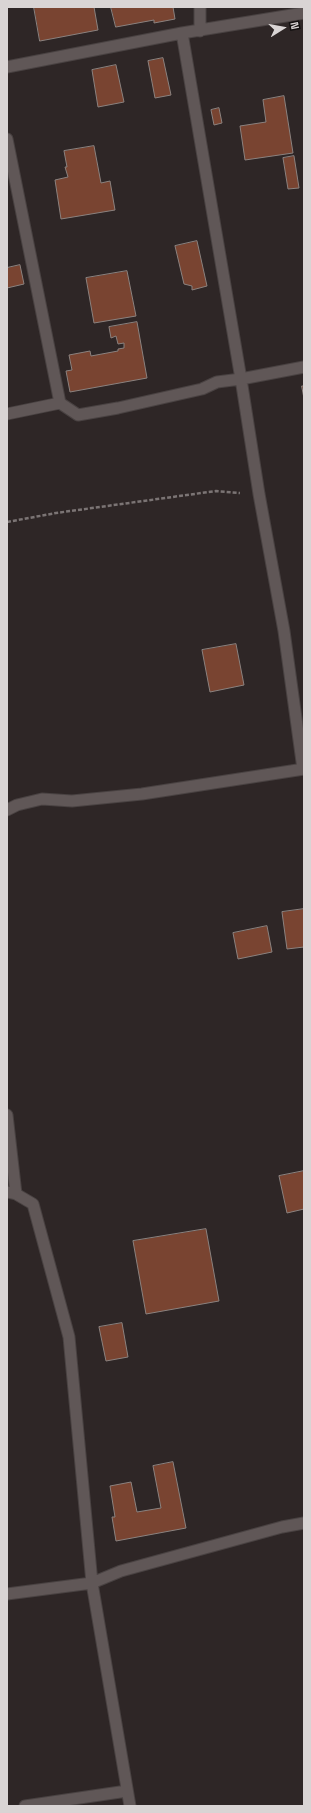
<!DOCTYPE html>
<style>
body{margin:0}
#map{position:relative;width:311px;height:1813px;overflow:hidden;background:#2e2626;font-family:"Space Grotesk",sans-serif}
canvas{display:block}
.frame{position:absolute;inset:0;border:8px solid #d9d4d4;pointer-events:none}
.north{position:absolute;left:263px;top:8px;width:40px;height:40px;-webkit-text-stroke:3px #131010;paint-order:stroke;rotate:79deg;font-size:11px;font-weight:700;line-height:16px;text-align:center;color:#d9d4d4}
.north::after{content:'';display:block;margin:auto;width:14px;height:18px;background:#d9d4d4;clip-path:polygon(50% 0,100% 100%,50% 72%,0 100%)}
</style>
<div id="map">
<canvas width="311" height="1813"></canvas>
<div class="frame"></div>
<div class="north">N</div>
</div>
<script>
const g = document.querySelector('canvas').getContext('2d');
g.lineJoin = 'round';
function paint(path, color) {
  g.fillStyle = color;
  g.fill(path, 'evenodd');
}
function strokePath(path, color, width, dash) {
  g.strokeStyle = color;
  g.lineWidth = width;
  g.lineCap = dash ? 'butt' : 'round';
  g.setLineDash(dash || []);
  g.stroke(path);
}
const building = new Path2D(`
 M34,7H94L98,30L40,41Z
 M111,7H173L175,19L154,23V20L116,27Z
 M163,58L171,95L155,98L148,61Z
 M116,65L124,102L98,107L92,70Z
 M284,96L293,153L245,160L240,126L266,122L263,100Z
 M219,108L222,123L214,125L211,110Z
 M94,146L101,183L110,181L115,210L61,219L55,180L68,177L65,167H67L64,151Z
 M294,156L299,188L288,189L283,158Z
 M197,241L207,286L192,290V286L184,284L175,246Z
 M20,265L24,284L7,288V268Z
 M127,271L136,316L94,323L86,278Z
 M137,322L147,378L70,392L66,371L72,370L69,355L90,351L91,356L118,351V349L124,348V343L118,344L116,336L111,338L109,327Z
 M302,386H304V398Z
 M236,644L244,685L210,692L202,650Z
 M304,909V947L287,949L282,912Z
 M267,926L272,952L238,959L233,933Z
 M304,1171V1209L287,1213L279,1176Z
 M206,1229L219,1301L146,1314L133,1241Z
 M122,1323L128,1357L106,1361L99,1327Z
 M173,1462L186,1528L116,1541L112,1517H115L110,1486L131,1482L137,1512L161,1508L153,1466Z`);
const path = new Path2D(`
 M7,522L56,513L216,491L240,493`);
const minor = new Path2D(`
 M200,31V7
 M7,67L182,33L304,13
 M7,139L60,403
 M7,414L60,403L78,415L118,408L202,389L217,382L241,379L182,33
 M303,769L284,631L259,494L241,379L304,367
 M7,810L17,805L42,799L72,801L142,794L304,769
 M7,1115L16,1194
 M7,1192L16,1194L33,1204L69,1337L92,1583L130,1806
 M7,1594L92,1583L121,1571L282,1527L304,1523
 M25,1806L127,1791`);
paint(building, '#794431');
strokePath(building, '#8b827f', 1);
strokePath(minor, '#494242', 13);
strokePath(path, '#7b7474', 2.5, [4, 2]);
strokePath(minor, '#605757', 11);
</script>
